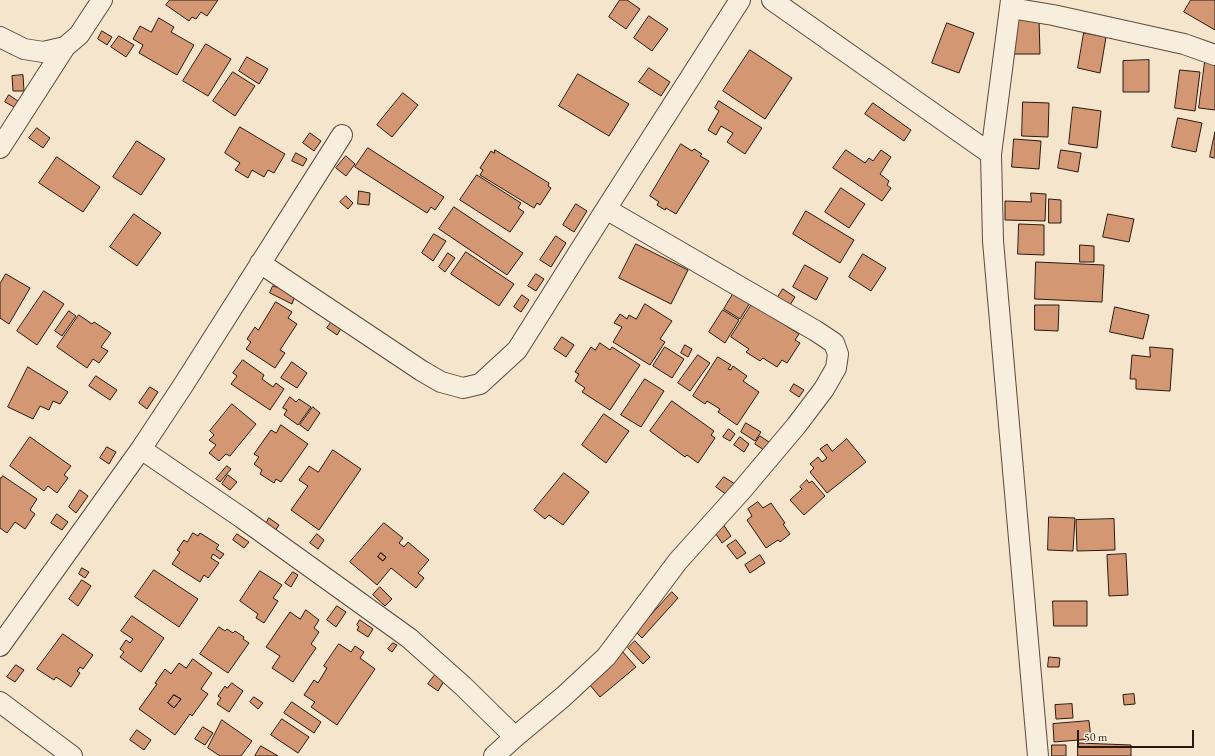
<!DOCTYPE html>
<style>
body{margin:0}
#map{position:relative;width:1215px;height:756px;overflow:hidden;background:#f4e5cc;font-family:"EB Garamond",serif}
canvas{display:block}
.scale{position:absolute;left:1077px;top:730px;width:117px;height:18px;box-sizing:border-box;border:2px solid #2a180e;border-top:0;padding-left:5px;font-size:12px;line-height:14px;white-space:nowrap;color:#2a180e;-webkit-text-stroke:3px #f8eede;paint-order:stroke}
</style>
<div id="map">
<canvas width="1215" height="756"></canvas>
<div class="scale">50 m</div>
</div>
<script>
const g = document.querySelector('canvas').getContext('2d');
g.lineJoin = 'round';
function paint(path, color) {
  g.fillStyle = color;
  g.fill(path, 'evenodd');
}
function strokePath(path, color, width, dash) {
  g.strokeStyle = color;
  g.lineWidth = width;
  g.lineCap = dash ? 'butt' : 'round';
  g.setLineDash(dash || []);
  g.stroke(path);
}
const building = new Path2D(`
 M170,0H218L207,16L201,12L196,19L192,17L189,21L166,5Z
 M620,0H627L640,9L626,29L609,17Z
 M1191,0H1215V30L1184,12Z
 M649,16L668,29L652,51L634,38Z
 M159,18L174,27L171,32L194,45L177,75L139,53L143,45L133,39L140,26L151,32Z
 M1039,19L1040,54H1012L1011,20Z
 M947,23L974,33L959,73L932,63Z
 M102,31L112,37L107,45L98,39Z
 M1084,33L1106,37L1100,73L1078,68Z
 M119,36L134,45L126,57L111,47Z
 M206,44L231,59L208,96L183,81Z
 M750,50L792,78L765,119L723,91Z
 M247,57L268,69L259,84L239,71Z
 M1149,60V92H1123V61Z
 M1205,62L1215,63V110L1199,108Z
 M649,68L670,82L661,96L639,82Z
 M1180,70L1200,72L1195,111L1175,108Z
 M233,72L255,86L235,116L213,101Z
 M578,74L629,104L609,136L559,106Z
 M23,75L24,91H13L12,76Z
 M403,93L418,105L392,137L377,125Z
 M9,95L18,101L14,107L5,102Z
 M719,101L762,128L745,154L727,142L733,133L721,126L716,135L708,130L719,111L715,108Z
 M1023,102L1049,103L1048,137L1022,136Z
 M873,103L911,130L904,141L865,114Z
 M1073,107L1101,111L1097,148L1069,144Z
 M1178,118L1202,123L1196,152L1172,147Z
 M240,127L285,154L274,173L268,170L264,177L252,170L248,178L235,170L240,163L225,153Z
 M37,128L50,138L43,148L29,138Z
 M1215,132V158L1210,157Z
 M310,133L321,141L314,151L303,143Z
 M1014,139L1041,141L1039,169L1012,167Z
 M137,141L165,159L141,195L113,177Z
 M681,144L692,151L694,149L702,154L700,156L709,161L676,214L666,208L665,210L657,205L659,202L650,196Z
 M368,148L444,197L435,210L431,207L427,213L355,167Z
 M495,150L549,183L548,186L551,188L540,205L537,203L534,208L480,175L483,170L480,168L491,151L494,153Z
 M846,150L865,163L869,158L873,161L881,150L891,157L880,174L889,181L887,185L891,188L882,201L833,168Z
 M1061,150L1081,153L1078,172L1058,168Z
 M296,153L307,159L303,166L292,161Z
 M346,156L355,164L346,176L336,168Z
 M57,157L100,187L83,212L39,183Z
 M477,175L521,203L518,208L524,212L510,232L460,200Z
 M841,188L865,204L849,228L825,212Z
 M359,191L370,193L369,205L358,204Z
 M1031,193L1046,194L1045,221L1005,220V201L1031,202Z
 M346,196L353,203L348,209L340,202Z
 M1049,199L1061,200V223H1049Z
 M576,204L587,211L574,232L563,225Z
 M454,207L523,253L507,275L439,229Z
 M806,211L854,240L840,263L793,234Z
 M134,214L161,233L137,266L110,247Z
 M1108,214L1134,219L1129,242L1103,237Z
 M1019,224L1044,225V255L1018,254Z
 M434,234L446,241L433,261L422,253Z
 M556,236L566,243L551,267L540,260Z
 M636,244L688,270L671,304L619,278Z
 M1080,245L1094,246V262H1080Z
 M466,252L514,284L499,306L451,274Z
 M448,253L455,258L445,272L439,267Z
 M863,254L886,268L871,291L849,277Z
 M1036,262L1104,265L1102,302L1035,299Z
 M805,265L828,278L816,300L793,287Z
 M6,274L30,288L9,324L0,318V284Z
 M536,274L544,279L536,291L528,286Z
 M273,286L296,293L292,304L270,293Z
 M783,289L795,297L788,308L776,300Z
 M44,291L64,304L37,345L17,331Z
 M735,291L751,301L740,319L724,309Z
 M522,295L529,300L521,312L514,307Z
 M276,302L292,312L288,318L297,324L280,350L285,353L275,368L246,349L251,342L247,339L255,327L258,330Z
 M645,304L672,321L660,339L665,342L650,365L613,342L622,327L614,323L620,314L627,319L629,315L636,319Z
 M752,304L799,334L795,340L800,343L787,363L782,360L777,367L763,358L760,361L746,352L749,349L731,337Z
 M1035,305H1059L1058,331L1035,330Z
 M1115,307L1149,315L1143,339L1110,332Z
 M723,310L739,320L725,343L709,332Z
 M69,311L76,316L62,336L55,331Z
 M79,315L92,324L94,322L111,333L101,347L108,351L99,363L93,359L87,368L57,347Z
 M333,320L342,327L337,335L327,328Z
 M562,337L574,345L566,357L554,349Z
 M600,343L610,350L612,347L640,365L610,410L582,392L585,388L575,381L579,374L575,372L591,347L595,350Z
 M685,345L692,349L688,357L681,353Z
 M665,347L684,359L672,378L653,366Z
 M1150,347L1173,349L1170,391L1136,389V379H1130L1132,355L1150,357Z
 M698,355L710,363L690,391L678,383Z
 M718,357L731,365L728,369L731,370L733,366L747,376L743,381L759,392L737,425L718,412L720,409L707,401L705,404L693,396Z
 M243,360L264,375L262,379L273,387L276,383L284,389L270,410L231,384L237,376L233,373Z
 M292,362L307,373L297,388L281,378Z
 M28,367L68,392L60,404L53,401L49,410L40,406L33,419L8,407Z
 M96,376L117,390L110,400L89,386Z
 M645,379L664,391L641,427L621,415Z
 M794,384L804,390L799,397L790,391Z
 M150,387L158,392L147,409L139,403Z
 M290,397L296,402L299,399L311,407L298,425L284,415L287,410L283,408Z
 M672,401L714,431L711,435L715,438L698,463L687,455L685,457L650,431Z
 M232,404L256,424L230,456L226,454L219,461L209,453L216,445L209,440L214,435L210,431Z
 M313,407L320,413L308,431L300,425Z
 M604,414L629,431L606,463L582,445Z
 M746,423L761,432L755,441L741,432Z
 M281,425L308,444L281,482L276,479L274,483L260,474L262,470L254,464L259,457L254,454L271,430L276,433Z
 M729,429L735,434L730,441L723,437Z
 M760,436L769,442L764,450L755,444Z
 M30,437L71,466L64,475L68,478L57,493L48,486L44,491L10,466Z
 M740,437L749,444L744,452L734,445Z
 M847,439L866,462L827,493L810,472L814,468L810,464L818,457L822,462L827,458L820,449L827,444L832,451Z
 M107,447L116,452L109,464L100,458Z
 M333,450L361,469L319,530L291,510L308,486L299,480L309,466L318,472Z
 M227,466L231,469L220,482L216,479Z
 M564,473L589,492L563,525L549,515L545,519L534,510Z
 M228,475L237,482L230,490L222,484Z
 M3,476L37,499L30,510L35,514L25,529L15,522L7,533L0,528V478H1Z
 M724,477L735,484L727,495L716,487Z
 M807,480L809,483L812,481L825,496L804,515L790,500L802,489L800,487Z
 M80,490L88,496L76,513L69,507Z
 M758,502L763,508L771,503L785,523L783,524L790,534L780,542L778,540L766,548L747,520L752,516L748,509Z
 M57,514L68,522L62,530L51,523Z
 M1049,517L1075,518L1073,551L1048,550Z
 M269,518L279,525L275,531L266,524Z
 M1114,519L1115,550L1077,551L1076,520Z
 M384,523L403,538L399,543L404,547L408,542L429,560L418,573L424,578L416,588L391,568L377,585L350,562ZM381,553L386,557L383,561L378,557Z
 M723,524L731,536L722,543L714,531Z
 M193,533L198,536L200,533L219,545L216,549L224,554L220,559L213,554L211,558L219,563L208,578L204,575L200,582L172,564L180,552L177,550L184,540L187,542Z
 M237,534L249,542L244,548L233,540Z
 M317,534L324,540L318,549L310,543Z
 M736,540L746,553L737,559L727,546Z
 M381,553L386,557L383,561L378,557Z
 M1126,554L1128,595L1109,596L1107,555Z
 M760,555L765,563L750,573L745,565Z
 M82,568L89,572L85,578L79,574Z
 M154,570L198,599L179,627L135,597Z
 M260,571L282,585L273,598L278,601L264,623L256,618L258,614L240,601Z
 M293,572L298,575L291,587L285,583Z
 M82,580L91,586L78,606L69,599Z
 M380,587L392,599L385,606L373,595Z
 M672,592L678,598L642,638L636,632Z
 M1053,601H1087V626H1054Z
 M337,606L346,612L336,627L327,620Z
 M306,610L319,620L314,628L319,632L311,644L316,648L293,682L272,668L280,656L266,647L290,612L300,619Z
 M132,616L164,638L141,672L120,657L124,652L120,649L126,640L130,643L133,639L121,631Z
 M360,620L373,629L368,637L357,630L359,627L357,625Z
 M219,627L225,631L227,629L233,633L235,631L244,637L243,639L249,643L228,673L200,654Z
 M63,634L93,655L83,669L80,667L77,671L80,673L71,687L56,677L54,680L37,669Z
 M635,641L650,657L643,664L628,648Z
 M393,643L397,645L392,652L388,649Z
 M339,644L351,652L355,646L364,652L360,658L375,669L337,725L311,707L315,702L304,695L314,680L318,683L327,668L324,666Z
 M622,651L636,667L600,697L589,684Z
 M1049,657L1060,658L1059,667H1048Z
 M193,659L212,673L201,689L208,694L192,716L190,714L175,735L139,709L157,684L155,683L165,669L171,674L179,663L186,668ZM174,695L181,699L174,708L168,703Z
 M16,665L24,670L15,682L7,677Z
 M435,675L444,681L438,691L428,684Z
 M232,683L243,691L229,712L217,704L221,698L218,696L225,686L227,688Z
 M1134,694L1135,704L1124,705L1123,695Z
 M174,695L181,699L174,708L168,703Z
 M254,697L263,703L258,709L250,702Z
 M292,702L321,722L314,733L284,713Z
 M1072,704L1073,718L1056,719L1055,705Z
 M282,719L309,737L298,753L271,735Z
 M222,720L252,741L241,756H220L208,748Z
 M1089,721L1091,739L1054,742L1053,724Z
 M203,727L213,733L205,745L195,739Z
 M137,730L151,740L144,750L130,740Z
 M1078,743L1131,745V756H1078Z
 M1052,745H1066V756H1052Z
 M261,746L278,756H255Z`);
const minor = new Path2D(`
 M772,0L991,154
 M1011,0L991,154L993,241L1038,756
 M1010,8L1053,15L1184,44L1215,55
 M0,37L24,49L43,52L65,47
 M0,148L65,47L79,35L102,0
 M260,263L422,371L441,382L463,388L480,384L517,350L606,209L740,0
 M141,449L242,518L409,638L463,686L515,737
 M0,646L141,449L184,384L342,135
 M0,702L72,756
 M494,756L515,737L563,697L606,657L678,561L742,490L796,426L824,389L836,368L838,354L834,343L816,331L606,209`);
paint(building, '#d39873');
strokePath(building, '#2a180e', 1);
strokePath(minor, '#5c4b3e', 22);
strokePath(minor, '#f8eede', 20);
</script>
